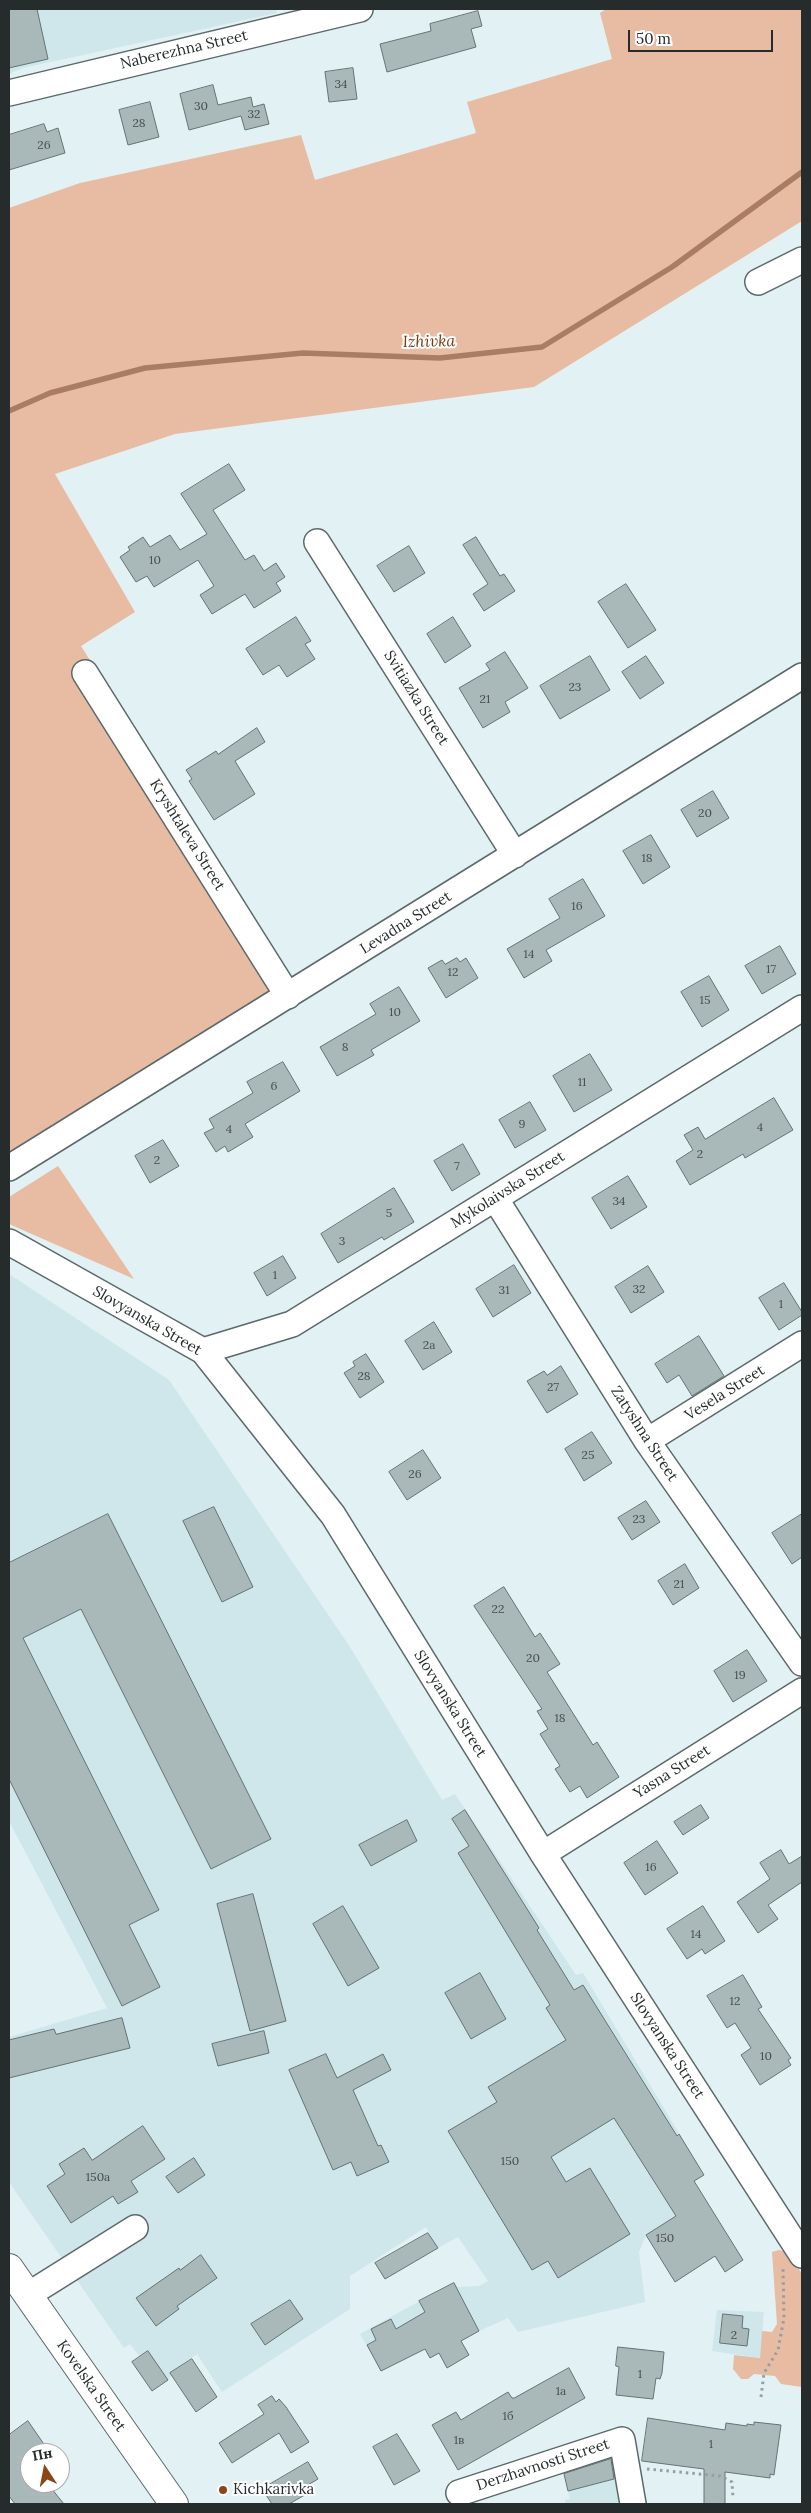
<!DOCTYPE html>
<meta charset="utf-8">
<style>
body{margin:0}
#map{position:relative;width:811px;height:2513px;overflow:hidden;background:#e2f1f3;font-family:Lora,serif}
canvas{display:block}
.frame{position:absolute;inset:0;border:10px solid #262c2c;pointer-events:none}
.north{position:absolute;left:20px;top:2443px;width:50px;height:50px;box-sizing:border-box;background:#fff;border:1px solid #a8abab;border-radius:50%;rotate:349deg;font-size:14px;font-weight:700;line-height:20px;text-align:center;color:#262c2c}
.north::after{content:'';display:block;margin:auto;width:18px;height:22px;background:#8b4719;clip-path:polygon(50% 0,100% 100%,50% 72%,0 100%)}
.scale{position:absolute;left:628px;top:30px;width:145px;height:22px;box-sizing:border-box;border:2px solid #262c2c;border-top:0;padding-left:6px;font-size:15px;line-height:18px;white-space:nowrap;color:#262c2c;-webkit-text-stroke:4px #fff;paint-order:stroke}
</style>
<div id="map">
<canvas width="811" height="2513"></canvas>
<div class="frame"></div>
<div class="north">Пн</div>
<div class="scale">50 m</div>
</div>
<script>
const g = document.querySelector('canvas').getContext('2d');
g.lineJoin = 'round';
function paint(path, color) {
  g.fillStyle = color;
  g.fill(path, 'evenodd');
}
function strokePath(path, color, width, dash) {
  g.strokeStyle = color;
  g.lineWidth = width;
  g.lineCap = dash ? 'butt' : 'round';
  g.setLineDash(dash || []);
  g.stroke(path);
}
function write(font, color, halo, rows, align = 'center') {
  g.font = font + ' Lora,serif';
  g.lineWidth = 4;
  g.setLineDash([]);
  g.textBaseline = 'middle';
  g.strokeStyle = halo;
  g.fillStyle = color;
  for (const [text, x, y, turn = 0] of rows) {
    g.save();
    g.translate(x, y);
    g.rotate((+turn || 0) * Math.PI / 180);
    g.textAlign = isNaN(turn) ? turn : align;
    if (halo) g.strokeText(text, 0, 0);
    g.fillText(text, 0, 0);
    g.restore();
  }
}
const built = new Path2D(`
 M9,9H276L277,13L23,68L9,74Z
 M9,1274L169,1380L350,1647L442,1800L455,1794L576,1975L583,1973L704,2175L694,2182L705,2198L646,2235L639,2252L645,2302L518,2332L508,2318L479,2331L430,2358L425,2349L381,2371L360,2334L454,2282L458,2287L479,2286L488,2281L458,2237L438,2248L426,2227L350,2276V2309L222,2392L197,2354L171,2373L172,2375L168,2380L152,2391L132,2362L140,2357L130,2344L124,2348L9,2182V2037L107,2008L9,1821Z
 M717,2310L764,2312L760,2358L712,2351Z
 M619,2454L627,2504H565V2500L570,2499L563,2468Z`);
const green = new Path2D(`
 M606,9H802V221L534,387L175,434L55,474L135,612L81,646L291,979L9,1154V208L80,183L301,135L315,180L476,133L467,102L612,59L600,13Z
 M58,1166L134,1279L9,1224V1197Z
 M779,2250L788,2252L802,2274V2387L781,2384L775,2376L754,2374L748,2379H741L733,2369L734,2355L760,2358L762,2331L772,2332L777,2324L772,2252Z`);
const stream = new Path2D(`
 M9,411L50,393L145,368L303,353L440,358L542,347L672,267L802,172`);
const building = new Path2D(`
 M9,9H37L48,59L9,68Z
 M478,11L482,26L471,29L476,47L387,72L380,44L431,31L430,24Z
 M353,68L357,99L329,102L325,72Z
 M213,85L218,105L251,97L253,107L264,104L269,124L245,130L241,116L189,130L180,94Z
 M150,102L159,137L128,145L119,110Z
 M44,124L47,132L58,128L65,153L9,170V135Z
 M229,464L245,490L213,510L245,560L254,555L264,571L276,563L285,577L276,583L281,591L254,608L245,594L212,614L200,595L214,586L198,560L154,587L147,576L136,582L120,557L130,550L128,547L143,537L150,547L170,535L180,550L207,534L181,494Z
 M476,537L500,576L504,574L515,591L484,611L473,594L488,584L463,545Z
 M409,546L425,573L394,592L377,566Z
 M626,584L656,630L628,648L598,602Z
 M296,617L311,641L305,644L315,659L287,677L279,665L263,675L246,649Z
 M453,617L471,646L445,663L427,634Z
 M505,652L528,688L505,702L510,712L483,728L459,688L490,670L486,664Z
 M590,656L610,690L560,719L540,686Z
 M646,656L664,683L640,699L622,672Z
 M257,728L265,742L235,761L255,794L214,820L189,781L192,779L186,770L216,751L218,754Z
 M713,791L729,818L697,837L681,810Z
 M651,835L670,867L643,884L623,851Z
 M583,879L605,916L546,950L552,961L524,978L507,949L560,918L549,899Z
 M780,946L796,974L762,994L745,966Z
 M457,958L460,962L466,958L478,978L446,998L428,968L442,960L445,964Z
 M709,976L729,1010L702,1027L681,992Z
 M399,987L420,1021L371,1050L374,1055L337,1076L320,1047L376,1014L370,1004Z
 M590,1054L612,1090L574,1112L553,1076Z
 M283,1062L300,1091L245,1124L253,1137L228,1152L225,1146L216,1152L204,1133L214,1128L209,1119L253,1093L247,1082Z
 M774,1098L793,1130L745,1158L743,1154L690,1185L676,1161L693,1150L684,1135L698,1127L705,1139Z
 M530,1102L546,1130L515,1148L499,1120Z
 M163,1140L179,1166L150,1183L135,1156Z
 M463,1144L480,1174L452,1191L434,1161Z
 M628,1176L647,1207L611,1229L592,1198Z
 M394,1188L414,1222L384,1240L382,1237L338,1263L321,1234Z
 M283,1256L296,1278L267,1296L254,1273Z
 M514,1265L531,1293L493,1317L476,1289Z
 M648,1266L664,1292L631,1313L615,1287Z
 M784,1283L802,1312V1315L779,1330L759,1298Z
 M434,1322L452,1352L423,1370L405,1341Z
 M699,1336L724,1376L692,1396L679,1375L667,1383L655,1364Z
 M366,1354L384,1382L360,1398L344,1373L355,1366L353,1362Z
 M561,1366L578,1394L547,1413L527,1381L544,1371L547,1375Z
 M592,1432L612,1463L584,1481L565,1449Z
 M423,1450L441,1478L407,1500L389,1472Z
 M646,1501L660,1522L632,1540L618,1518Z
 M214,1507L253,1587L222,1602L183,1521Z
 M108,1514L271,1839L211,1869L81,1609L23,1638L159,1910L129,1925L160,1987L122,2006L9,1779V1563Z
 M802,1514V1557L792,1564L772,1533Z
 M685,1564L699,1588L673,1605L658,1581Z
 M504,1587L535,1637L540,1633L560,1664L547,1672L593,1745L597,1742L619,1777L587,1798L580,1786L570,1792L555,1769L560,1766L540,1734L548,1729L537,1711L542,1709L474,1606Z
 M747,1650L767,1681L733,1702L714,1671Z
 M701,1805L709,1818L683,1835L674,1822Z
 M465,1810L539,1928L537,1930L574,1990L583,1985L677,2136L679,2134L704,2175L694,2181L743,2260L725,2272L715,2256L675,2282L646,2235L676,2216L614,2118L551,2157L566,2182L590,2168L630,2234L558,2278L548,2261L532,2270L448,2131L497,2102L488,2087L566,2040L546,2008L550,2005L458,1853L469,1846L452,1819Z
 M407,1820L417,1841L371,1866L359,1845Z
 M657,1841L678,1873L645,1895L624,1863Z
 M781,1850L789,1864L802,1856V1882L768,1905L778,1919L758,1933L737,1902L770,1879L760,1863Z
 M253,1894L286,2021L250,2031L217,1904Z
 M343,1906L379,1968L348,1986L313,1924Z
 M703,1906L725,1941L705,1954L702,1949L687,1959L667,1929Z
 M480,1973L506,2019L471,2039L445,1993Z
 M743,1975L762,2007L758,2009L791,2058L788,2060L791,2065L760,2085L741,2055L751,2048L735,2023L727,2028L707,1996Z
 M122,2018L130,2048L9,2078V2040L54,2029L56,2034Z
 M264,2031L269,2053L218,2066L212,2044Z
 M326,2054L337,2078L383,2054L391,2070L353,2090L378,2146L381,2145L389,2162L357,2176L351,2162L333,2170L289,2070Z
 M143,2126L165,2159L131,2181L138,2192L118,2204L113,2196L71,2223L47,2186L65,2174L59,2164L84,2148L92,2160Z
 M194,2158L205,2175L178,2193L166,2177Z
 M428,2233L438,2248L385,2279L375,2263Z
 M201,2255L217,2278L177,2306L179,2309L156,2326L136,2298L179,2268L180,2270Z
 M454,2283L479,2331L461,2341L469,2355L447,2368L439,2353L430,2358L425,2349L381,2371L367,2345L376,2340L371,2329L391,2319L396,2329L425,2312L419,2301Z
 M290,2300L303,2319L265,2345L251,2324Z
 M723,2314L743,2316L742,2328L749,2329L747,2346L720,2343Z
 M618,2347L664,2352L662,2373L660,2379L656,2378L653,2399L616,2395L619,2367L616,2366Z
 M148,2351L168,2380L152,2391L132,2362Z
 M192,2359L217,2397L196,2412L170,2373Z
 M569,2368L585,2398L458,2470L432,2425L456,2412L461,2420L508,2392L512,2398H514Z
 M272,2396L276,2402L279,2399L286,2407L309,2442L291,2453L279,2433L232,2463L219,2443L264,2414L258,2405Z
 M648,2418L725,2430L726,2423L747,2426V2424L754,2425V2422L781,2425L774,2475L770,2474V2478L725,2472V2504H704V2469L642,2461Z
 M28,2421L50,2453H30V2483H47L64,2504H15L9,2496V2435Z
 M397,2434L420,2471L394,2485L373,2447Z
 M611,2459L614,2479L568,2491L564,2474Z
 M308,2462L318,2479L306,2486L310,2492L289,2504H272L262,2489Z`);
const path = new Path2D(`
 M761,2397L764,2373L778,2350L784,2318L783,2266
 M647,2469L720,2476L732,2482L733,2498`);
const minor = new Path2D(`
 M9,93L360,9
 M758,282L802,260
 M317,542L515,855
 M85,673L288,996
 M9,1168L802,676
 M495,1198L647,1441L802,1663
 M9,1242L203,1351L333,1515L543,1854L802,2255
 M203,1351L292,1324L802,1008
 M647,1441L802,1344
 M543,1854L802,1691
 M28,2295L135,2228
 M459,2493L622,2440L633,2504`);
const major = new Path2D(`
 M9,2268L174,2504`);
const markers = [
 [223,2490,5,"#8b4719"]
];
const numberNames = [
 ["34",341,85],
 ["30",201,107],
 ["32",254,115],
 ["28",139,124],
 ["26",44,146],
 ["10",155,561],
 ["23",575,688],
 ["21",485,700],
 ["20",705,814],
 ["18",647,859],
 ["16",577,907],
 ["14",529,955],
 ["17",771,970],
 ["12",453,973],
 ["15",705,1001],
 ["10",395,1013],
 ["8",345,1048],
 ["11",582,1083],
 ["6",274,1087],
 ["9",522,1125],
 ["4",760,1128],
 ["4",229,1130],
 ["2",700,1155],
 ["2",157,1161],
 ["7",457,1167],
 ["34",619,1202],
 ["5",389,1214],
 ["3",342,1242],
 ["1",275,1276],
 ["32",639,1290],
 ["31",504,1291],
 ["1",781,1305],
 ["2а",429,1346],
 ["28",364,1377],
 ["27",553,1388],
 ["25",588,1456],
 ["26",415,1475],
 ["23",639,1520],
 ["21",679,1585],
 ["22",498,1610],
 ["20",533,1659],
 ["19",740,1676],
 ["18",560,1719],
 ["16",651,1868],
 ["14",696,1935],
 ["12",735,2002],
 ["10",766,2057],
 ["150",510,2162],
 ["150а",98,2178],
 ["150",665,2239],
 ["2",734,2336],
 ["1",640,2375],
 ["1а",561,2392],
 ["1б",508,2417],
 ["1в",459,2441],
 ["1",711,2445]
];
const streetNames = [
 ["Naberezhna Street",184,50,-13],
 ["Svitiazka Street",416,698,58],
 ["Kryshtaleva Street",187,835,58],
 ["Levadna Street",406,923,-32],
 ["Mykolaivska Street",508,1190,-32],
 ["Slovyanska Street",147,1321,30],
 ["Vesela Street",725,1393,-32],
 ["Zatyshna Street",644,1434,57],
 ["Slovyanska Street",450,1704,58],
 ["Yasna Street",672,1772,-32],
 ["Slovyanska Street",667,2046,57],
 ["Kovelska Street",91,2386,55],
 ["Derzhavnosti Street",543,2465,-18]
];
const poiNames = [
 ["Kichkarivka",233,2490]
];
const waterNames = [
 ["Izhivka",429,342,-1]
];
paint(built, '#cfe7ea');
paint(green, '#e7bca3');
strokePath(stream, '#aa7d62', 5.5);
paint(building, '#a9b8b9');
strokePath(building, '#657374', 1);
strokePath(minor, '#5c696b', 28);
strokePath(major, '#5c696b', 30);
strokePath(path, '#949fa1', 3, [2.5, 4]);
strokePath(minor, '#fff', 25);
strokePath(major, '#fff', 28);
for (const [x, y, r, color] of markers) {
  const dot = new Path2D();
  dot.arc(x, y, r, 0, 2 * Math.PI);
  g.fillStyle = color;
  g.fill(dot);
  strokePath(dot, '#fff', 2);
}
write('12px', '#474f4f', null, numberNames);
write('15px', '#262c2c', '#fff', streetNames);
write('15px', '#262c2c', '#fff', poiNames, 'left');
write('italic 16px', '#793c10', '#fff', waterNames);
</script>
